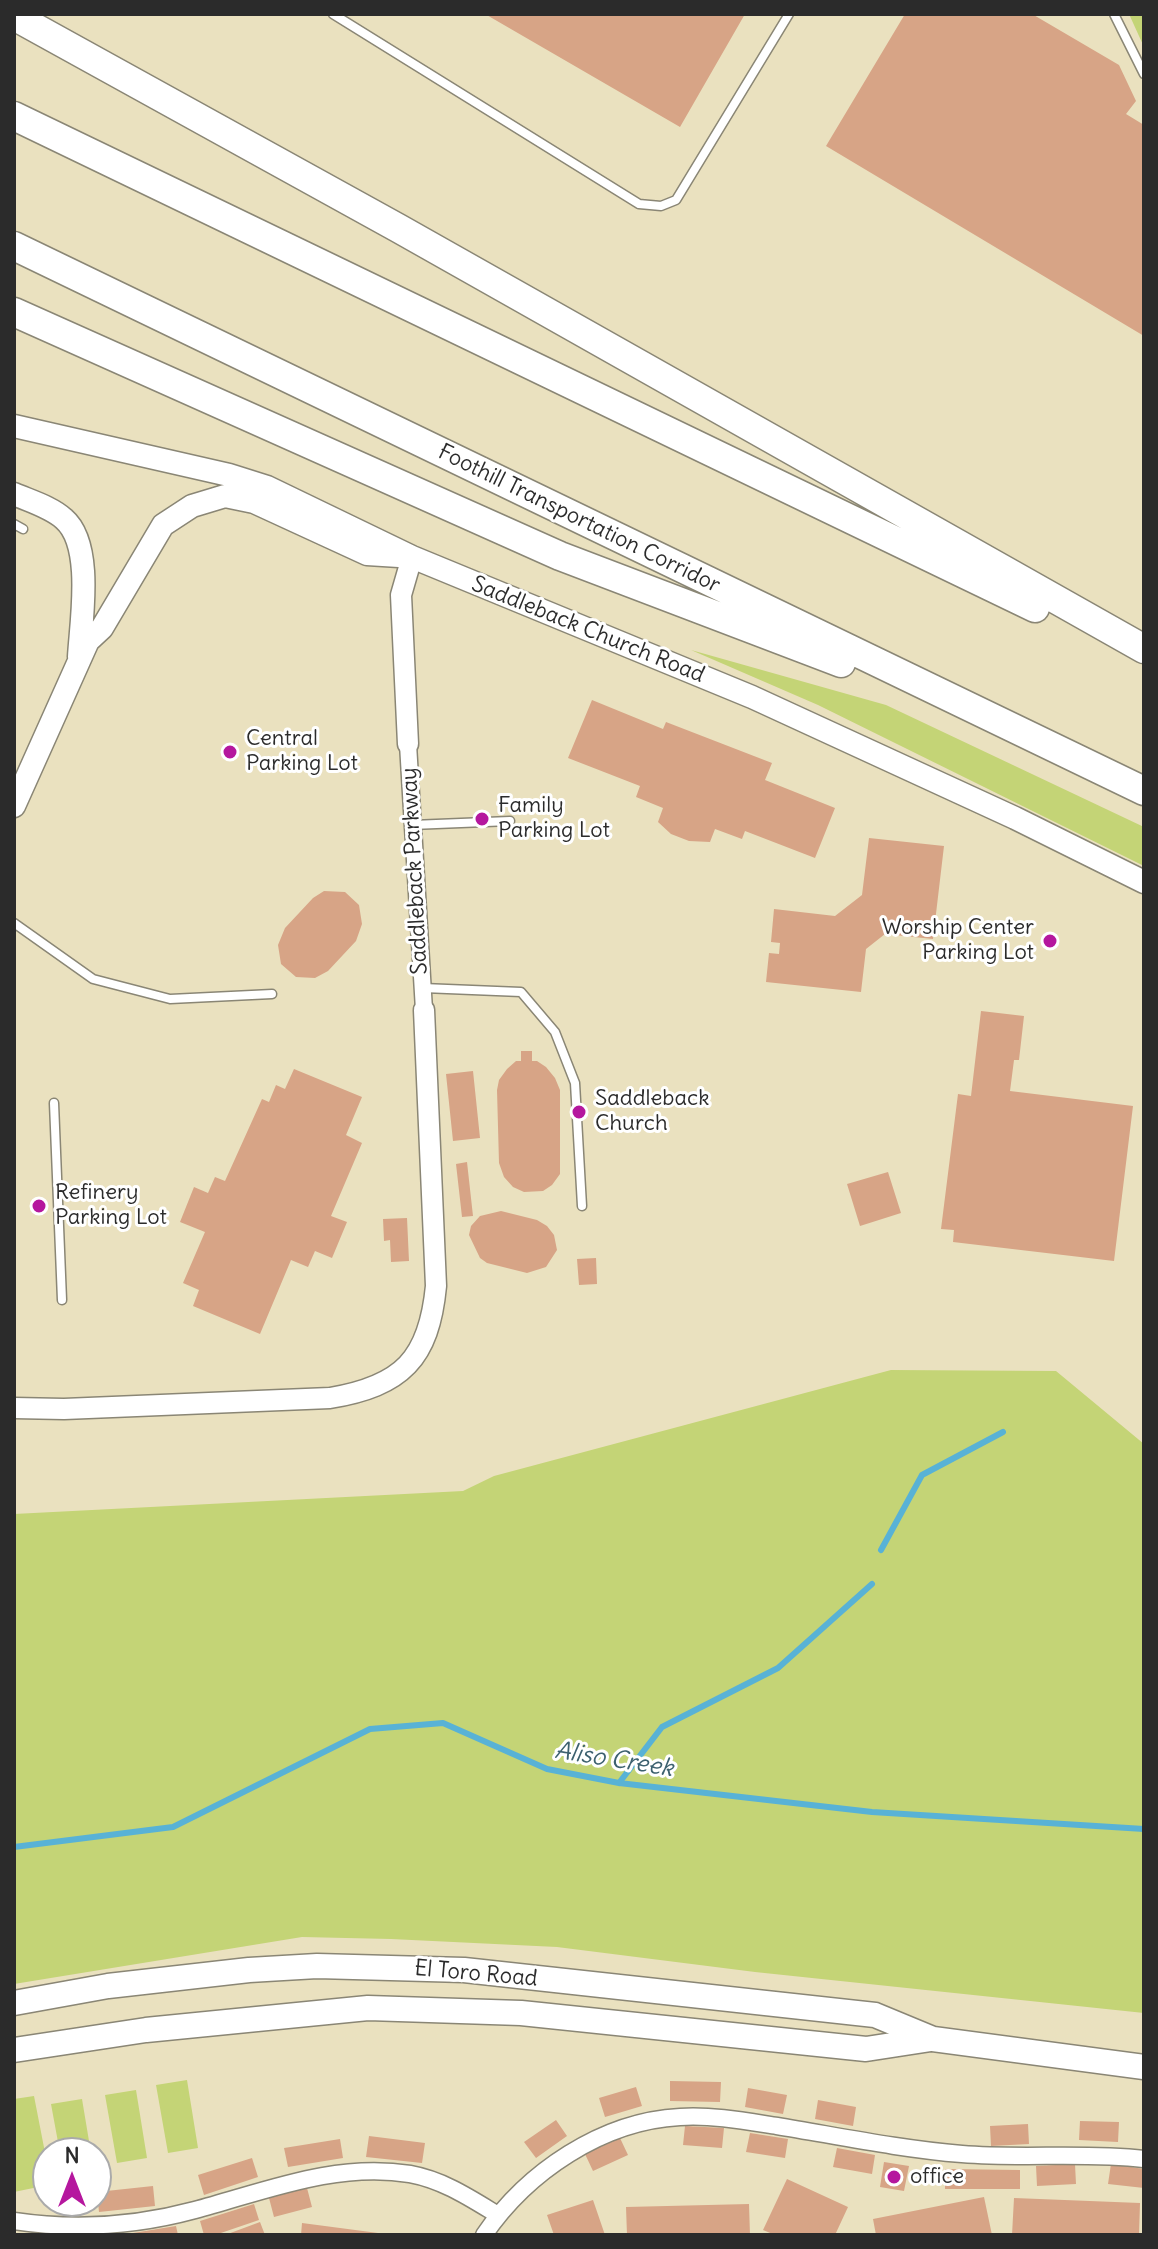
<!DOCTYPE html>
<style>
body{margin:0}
#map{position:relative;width:1158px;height:2249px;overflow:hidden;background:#eae1bf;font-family:Delius,sans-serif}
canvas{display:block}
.frame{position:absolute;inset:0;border:16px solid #2b2b2b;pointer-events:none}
.north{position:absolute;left:32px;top:2137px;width:80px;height:80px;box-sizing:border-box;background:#fff;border:2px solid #aaa;border-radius:50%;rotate:0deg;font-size:22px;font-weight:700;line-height:32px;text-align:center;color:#2b2b2b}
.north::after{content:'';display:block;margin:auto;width:28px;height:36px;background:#b5179e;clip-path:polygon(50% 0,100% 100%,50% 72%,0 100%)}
</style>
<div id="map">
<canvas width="1158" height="2249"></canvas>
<div class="frame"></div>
<div class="north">N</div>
</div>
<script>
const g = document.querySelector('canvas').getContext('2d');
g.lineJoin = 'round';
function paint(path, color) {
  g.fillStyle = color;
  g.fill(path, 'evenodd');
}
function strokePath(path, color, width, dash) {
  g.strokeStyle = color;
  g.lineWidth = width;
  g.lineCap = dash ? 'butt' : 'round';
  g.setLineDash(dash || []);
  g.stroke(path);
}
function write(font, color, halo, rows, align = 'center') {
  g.font = font + ' Delius,sans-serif';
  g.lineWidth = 6;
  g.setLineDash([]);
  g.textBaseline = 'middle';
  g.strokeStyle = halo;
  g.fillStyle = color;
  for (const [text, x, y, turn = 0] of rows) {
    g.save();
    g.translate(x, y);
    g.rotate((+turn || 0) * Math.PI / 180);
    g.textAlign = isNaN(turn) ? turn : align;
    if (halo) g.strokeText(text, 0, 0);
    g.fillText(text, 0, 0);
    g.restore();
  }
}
const green = new Path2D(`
 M1129,14H1144V47Z
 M691,650L886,705L1144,827V866L818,705Z
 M891,1370L1056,1371L1144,1444V2013L755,1972L557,1947L391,1939L302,1937L14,1984V1514L463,1491L494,1476Z
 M187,2080L198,2148L168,2153L156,2085Z
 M136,2090L147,2158L117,2163L105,2095Z
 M34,2096L48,2168V2185L14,2192V2099Z
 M82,2099L91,2153H60L51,2104Z`);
const stream = new Path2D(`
 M881,1550L922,1475L1003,1432
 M619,1783L662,1727L778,1668L872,1584
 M14,1847L173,1827L370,1729L443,1723L547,1769L619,1783L872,1812L1144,1829`);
const building = new Path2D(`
 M485,14H745L680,127Z
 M905,14H1032L1119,65L1136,101L1126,114L1144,125V336L826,146Z
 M592,700L663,729L666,722L772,763L765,780L835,808L815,858L745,831L742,839L715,829L710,842L689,841L671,834L658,822L663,808L636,797L640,786L568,758Z
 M869,838L944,846L933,939L885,934L866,949L861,992L766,982L769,953L779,954L780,943L771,942L774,909L835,916L862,895Z
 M324,891L345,892L359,905L362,924L356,941L328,971L315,978L296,977L281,964L278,945L285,928L313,898Z
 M981,1011L1024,1016L1019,1060H1014L1010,1091L1133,1106L1114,1261L953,1242L954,1230L941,1229L958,1094L971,1096Z
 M521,1051H532V1061H537L546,1067L555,1078L560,1090V1174L552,1185L543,1191L524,1192L513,1187L504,1177L499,1163L497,1090L499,1080L507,1069L516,1061H521Z
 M294,1069L362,1097L346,1135L362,1143L331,1216L347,1222L332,1258L315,1251L308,1267L291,1260L260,1334L193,1306L199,1290L183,1283L205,1232L180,1222L194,1187L208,1193L215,1177L225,1181L262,1099L269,1102L276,1085L285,1089Z
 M473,1071L480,1138L453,1141L446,1074Z
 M467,1162L473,1216L462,1217L456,1164Z
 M888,1172L901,1213L860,1226L847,1184Z
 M501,1211L537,1220L547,1226L554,1235L557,1250L546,1267L527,1273L487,1263L480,1258L469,1235L471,1226L480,1216Z
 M407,1218L409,1261L391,1262L390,1240L384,1241L383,1219Z
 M596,1258L597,1284L579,1285L577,1259Z
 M670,2081L721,2082L720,2102L670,2101Z
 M636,2087L642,2106L605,2117L599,2098Z
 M748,2088L787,2095L783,2114L745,2107Z
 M818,2100L856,2107L853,2126L815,2119Z
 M556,2120L567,2136L536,2158L524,2142Z
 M1080,2121L1119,2122L1118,2142L1079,2140Z
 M1028,2124L1029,2144L991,2146L990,2126Z
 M685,2126L724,2128L722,2148L683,2145Z
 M750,2133L788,2139L785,2158L746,2152Z
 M369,2136L425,2143L422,2163L366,2157Z
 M620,2138L628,2155L593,2171L585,2154Z
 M340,2139L343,2158L288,2167L284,2148Z
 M837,2148L875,2155L872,2174L833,2167Z
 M252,2158L258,2177L204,2195L198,2175Z
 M884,2162L909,2166L904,2191L880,2187Z
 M1075,2164L1076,2184L1037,2186L1036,2166Z
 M1111,2164L1144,2169V2188L1108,2184Z
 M945,2169L1020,2170V2189H945Z
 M787,2179L848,2207L835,2235H775L763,2230Z
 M153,2186L155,2206L99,2212L97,2192Z
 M307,2188L312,2207L274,2217L269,2198Z
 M984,2197L992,2235H876L873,2219Z
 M1014,2198L1140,2203L1139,2235H1012Z
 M593,2200L605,2235H554L547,2215Z
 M254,2204L259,2220L215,2235H204L200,2221Z
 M749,2204L750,2235H627L626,2207Z
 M260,2222L265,2235H225Z
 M302,2223L378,2233V2235H301Z
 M176,2226L178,2235H133V2233Z`);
const service = new Path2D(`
 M333,14L639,204L661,206L676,200L789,14
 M1114,14L1144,74
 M14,524L23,529
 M412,825L510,821
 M14,923L93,979L170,999L272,994
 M423,988L521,992L555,1032L575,1083L582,1206
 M54,1103L62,1300`);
const minor = new Path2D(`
 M408,744L424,1010
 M14,2221C75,2230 136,2226 195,2210C266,2191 335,2162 410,2174C443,2180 470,2198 498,2215
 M484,2235C527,2172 602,2121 680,2117C713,2115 745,2121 777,2126C838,2136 900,2149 962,2154C1023,2159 1084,2152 1144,2159`);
const tertiary = new Path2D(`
 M408,744L401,595L412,557
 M14,1408L64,1409L330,1398C402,1386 429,1359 436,1286L424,1010`);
const secondary = new Path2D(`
 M14,426L229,475L267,487L412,557L752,697L1015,818L1144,882
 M14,494C30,501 51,507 64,519C94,545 81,621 79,657
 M14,806L88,641L102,628L163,525L192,506L225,496L254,502L367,554L399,556`);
const primary = new Path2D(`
 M14,2003L108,1986L249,1970L317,1966L464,1970L875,2015L933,2039L1144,2067
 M14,2050L146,2030L368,2008L521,2013L866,2049L931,2039`);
const motorway = new Path2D(`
 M14,16L398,228L1144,649
 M14,116L1035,608
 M14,246L1144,791
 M14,312L560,556L841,663`);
const markers = [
 [230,752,8,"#b5179e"],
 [482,819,8,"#b5179e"],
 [1050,941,8,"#b5179e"],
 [579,1112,8,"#b5179e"],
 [39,1206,8,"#b5179e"],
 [894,2177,8,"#b5179e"]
];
const streetNames = [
 ["Foothill Transportation Corridor",579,519,26],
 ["Saddleback Church Road",588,630,22],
 ["Saddleback Parkway",415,871,-93],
 ["El Toro Road",476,1974,5]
];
const poiNames = [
 ["Central",246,739],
 ["Parking Lot",246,764],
 ["Family",498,806],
 ["Parking Lot",498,831],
 ["Worship Center",1034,928,"right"],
 ["Parking Lot",1034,953,"right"],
 ["Saddleback",595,1099],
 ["Church",595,1124],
 ["Refinery",55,1193],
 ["Parking Lot",55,1218],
 ["office",910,2177]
];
const waterNames = [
 ["Aliso Creek",614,1760,9]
];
paint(green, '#c4d476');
strokePath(stream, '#58b2d6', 6);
paint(building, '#d7a486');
strokePath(service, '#8a8675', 11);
strokePath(minor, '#8a8675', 19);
strokePath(tertiary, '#8a8675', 23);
strokePath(secondary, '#8a8675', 25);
strokePath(primary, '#8a8675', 27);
strokePath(motorway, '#8a8675', 31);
strokePath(service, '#fff', 8);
strokePath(minor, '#fff', 16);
strokePath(tertiary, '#fff', 20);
strokePath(secondary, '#fff', 22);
strokePath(primary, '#fff', 24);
strokePath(motorway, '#fff', 28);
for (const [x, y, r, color] of markers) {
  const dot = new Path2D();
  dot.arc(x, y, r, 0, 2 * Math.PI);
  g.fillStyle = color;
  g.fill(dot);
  strokePath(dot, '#fff', 3);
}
write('22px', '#2b2b2b', '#fff', streetNames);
write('22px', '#2b2b2b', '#fff', poiNames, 'left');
write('italic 24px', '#3d616f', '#fff', waterNames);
</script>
